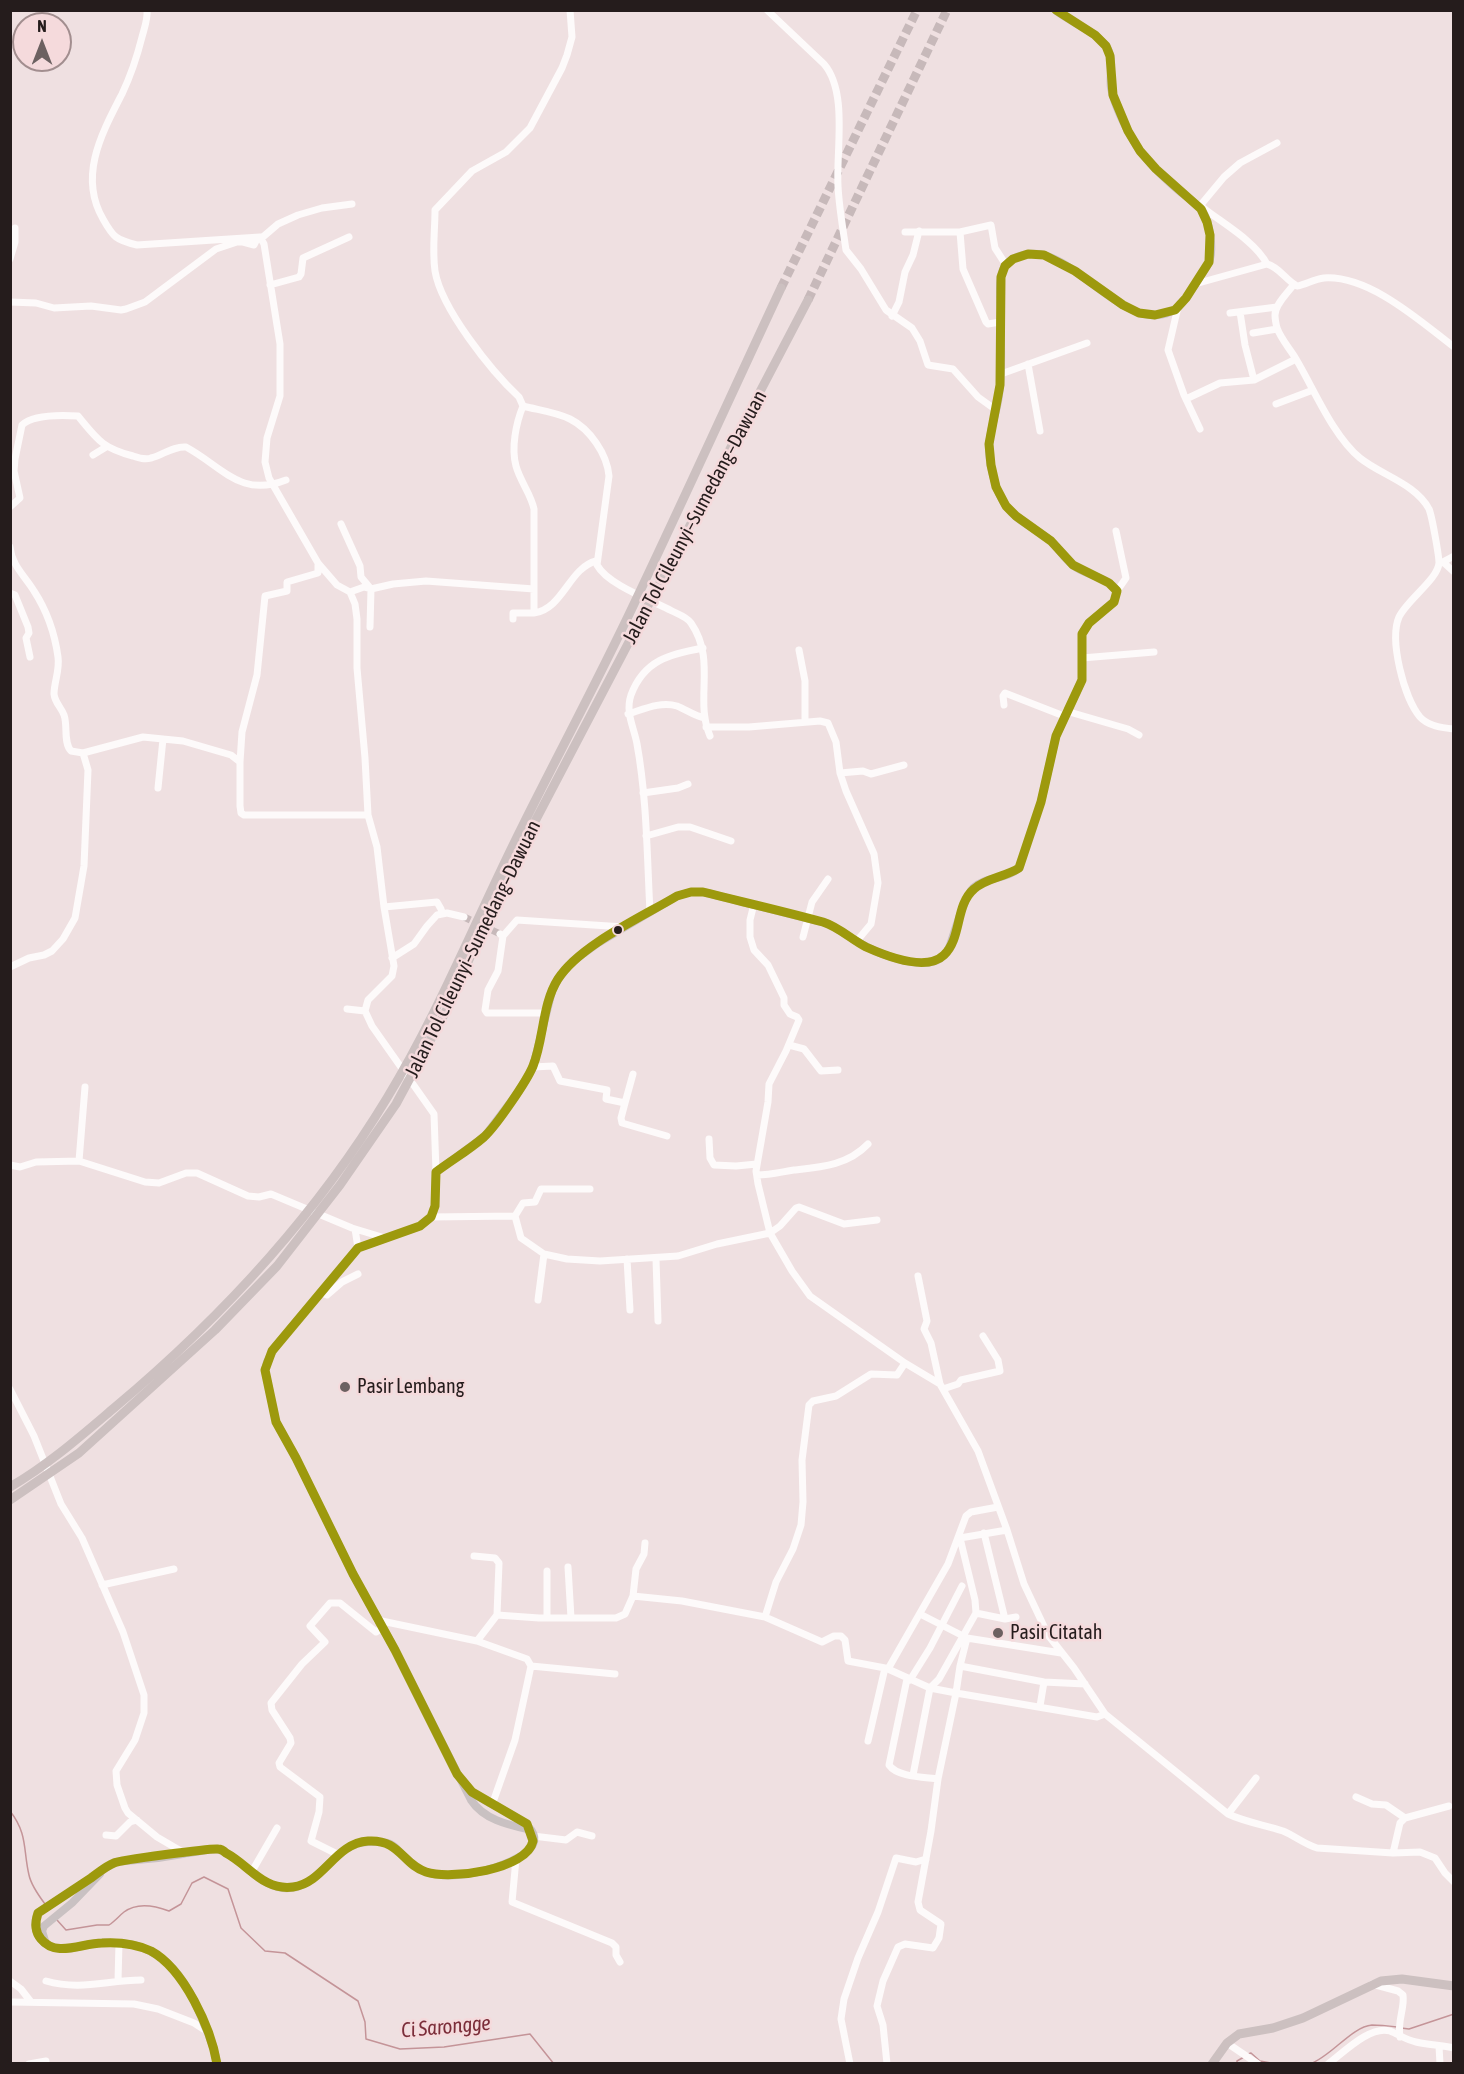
<!DOCTYPE html>
<html>
<head>
<meta charset="utf-8">
<style>
	body { margin:0 }
	#map { position:relative; width:1464px; height:2074px; overflow:hidden; background:#efe0e1; font-family:"Asap Condensed",sans-serif }
	canvas { display:block }
	.frame { position:absolute; inset:0; border:12px solid #251c1c; pointer-events:none }
	.north { position:absolute; left:12px; top:12px; width:60px; height:60px; box-sizing:border-box; background:#f5dadc; border:2px solid #a28e8f; border-radius:50%; rotate:0deg; font-size:16px; font-weight:700; line-height:24px; text-align:center; color:#251c1c }
	.north::after { content:''; display:block; margin:auto; width:21px; height:27px; background:#6c6161; clip-path:polygon(50% 0,100% 100%,50% 72%,0 100%) }
</style>
</head>
<body>
<div id="map">
<canvas width="1464" height="2074"></canvas>
<div class="frame"></div>
<div class="north">N</div>
</div>
<script>
const g = document.querySelector('canvas').getContext('2d');
g.lineJoin = 'round';
function stroke(path, color, width, dash) {
  g.strokeStyle = color;
  g.lineWidth = width;
  g.lineCap = dash ? 'butt' : 'round';
  g.setLineDash(dash || []);
  g.stroke(path);
}
function label(font, color, halo, rows, align = 'center') {
  g.font = font + ' "Asap Condensed",sans-serif';
  g.lineWidth = 5;
  g.setLineDash([]);
  g.textBaseline = 'middle';
  g.strokeStyle = halo;
  g.fillStyle = color;
  for (const [text, x, y, turn = 0] of rows) {
    g.save();
    g.translate(x, y);
    g.rotate((+turn || 0) * Math.PI / 180);
    g.textAlign = isNaN(turn) ? turn : align;
    if (halo) g.strokeText(text, 0, 0);
    g.fillText(text, 0, 0);
    g.restore();
  }
}
const stream = new Path2D(`
	M10 1811C28 1834 23 1850 29 1875 31 1885 39 1896 45 1904
	M57 1920 66 1930 97 1925H109C115 1921 119 1916 124 1912 137 1902 156 1906 169 1911L181 1904 192 1883 204 1877 228 1889 241 1928 265 1951 285 1953 358 2001 365 2022 366 2039 400 2049 444 2047 530 2034 554 2064
	M1401 2028 1409 2029 1454 2014
	M1248 2054 1251 2053 1260 2061 1276 2064
	M1237 2064V2061L1244 2057
	M1310 2064C1332 2056 1351 2027 1372 2025 1380 2025 1389 2026 1397 2027`);
const minorTunnel = new Path2D(`
	M464 917 500 934`);
const highwayTunnel = new Path2D(`
	M781 288 917 10
	M808 300 947 10`);
const minor = new Path2D(`
	M147 10C148 19 144 29 142 37 137 57 131 75 122 94 102 133 78 176 103 219 113 237 116 240 137 245L260 237 264 244 280 344V396L267 438 265 462 269 478 318 563 337 585 350 592 355 604 357 619V668L365 758 368 815 377 847 384 907 394 966 392 976 368 1000 365 1011 372 1026 434 1114 436 1172
	M570 10 572 37 567 55 562 68 530 128 506 152 472 171 435 210C435 231 432 250 435 271 441 308 491 371 519 397L523 406C538 410 556 412 570 419 590 429 607 454 609 476L597 565C608 585 651 600 672 611 678 614 687 617 691 623 717 661 694 699 710 736
	M767 10 824 64C848 92 836 150 838 186 839 207 843 229 846 250L861 269 886 310 912 328 920 341 928 365 953 369 978 397 996 410
	M1199 207 1224 177 1240 163 1277 143
	M1202 207C1222 223 1255 241 1267 264
	M905 232H960L963 269 986 322 988 324 1000 322
	M960 232 991 225 995 248 1006 265
	M10 259 15 242V228
	M1195 284 1267 264C1279 267 1286 280 1297 286 1307 284 1314 279 1324 278 1369 275 1420 321 1454 347
	M1294 284C1288 293 1275 304 1275 315 1275 318 1276 324 1277 328 1281 339 1290 349 1296 359 1314 389 1333 436 1360 458 1381 475 1416 484 1429 509 1432 516 1439 556 1439 563 1438 579 1407 600 1399 617 1389 640 1404 698 1420 717 1428 726 1442 728 1454 729
	M270 285 299 277 301 274 303 258 349 237
	M10 302 36 303 54 308 91 306 121 310 126 309 145 302 216 249 237 242H243L254 245 257 239 264 236 278 224 298 215 322 208 352 204
	M1178 307 1168 350 1184 395 1200 429
	M1240 312 1245 345 1254 380
	M1230 313 1277 307
	M892 316 899 302 905 272 913 255 919 231
	M1253 333 1277 329
	M1028 364 1040 431
	M1001 374 1087 343
	M1186 399 1220 383 1254 380 1296 359
	M1276 404 1313 390
	M523 406C516 423 511 448 516 466 520 481 531 494 534 509V613C563 609 569 568 596 561
	M93 455 106 447
	M10 507 20 498 14 471 15 459 22 425C34 414 62 415 78 416 97 439 102 448 133 456 139 458 145 460 151 458 163 455 173 446 186 447 223 467 240 498 286 480
	M341 524 360 566 361 577 371 589 370 627
	M1116 531 1126 578 1117 591
	M10 547C12 566 25 576 34 591 47 611 55 635 58 657 60 670 54 682 54 694 55 703 61 707 64 715 68 726 63 742 71 751L83 753
	M1443 562 1454 572
	M1439 564 1454 556
	M350 592 364 587 371 589 393 584 426 581 534 589
	M10 593 15 595 28 627 29 633 26 638 30 657
	M513 619V613H534
	M799 650 805 681V722
	M1082 658 1154 652
	M1004 705 1003 696 1005 693 1064 716
	M1066 711 1128 729 1139 735
	M628 714C644 709 661 701 677 706 687 710 694 716 705 718
	M706 727H749L820 721 828 723 836 742 840 773 846 791 874 854 878 883 871 924 856 942
	M240 762 242 732 257 675 265 596 287 591V582L318 573V565
	M840 773 863 771 871 774 904 765
	M158 788 163 739
	M643 793 678 788 688 784
	M646 836 678 827H690L731 841
	M754 904 750 920V937L754 950 768 965 784 998V1005L790 1014 797 1017 799 1020 786 1051 769 1084 768 1102 756 1171 758 1184 770 1233 792 1271 810 1296 905 1363 940 1384 978 1451 1007 1530 1024 1584 1048 1635 1074 1668 1105 1714 1228 1814C1245 1822 1265 1825 1283 1831 1295 1836 1304 1844 1317 1848L1393 1853 1420 1852 1435 1858 1445 1873 1454 1882
	M384 907 437 902 441 909 442 913
	M650 912C647 857 647 799 637 744 634 727 625 713 631 695 644 660 670 654 703 648
	M500 934 503 936 517 920 624 927
	M503 936 498 971 488 990 485 1010 487 1013H545
	M803 937 812 902 828 879
	M392 958 414 944 427 926 437 915 447 913 464 917
	M10 967 29 958 44 955 52 951 63 939 75 918 84 866 88 770 83 753 143 737 183 741 231 755 240 762V806L241 813 244 815H368
	M347 1009 365 1011
	M789 1045 804 1049 821 1071 838 1070
	M533 1067 553 1066 560 1081 607 1090 606 1099 625 1103 621 1118 622 1123 667 1136
	M625 1103 633 1074
	M709 1139 710 1158 714 1165 736 1166 757 1164
	M79 1161 85 1087
	M10 1165 20 1167 36 1162 79 1161 145 1182 159 1183 186 1173H197L248 1196 259 1197 271 1194 352 1228 385 1238
	M757 1175C770 1175 781 1172 794 1170 822 1167 848 1165 868 1144
	M515 1216 523 1203 535 1202 541 1189H590
	M431 1217 515 1216 521 1238 544 1254 567 1259 600 1261 678 1256 717 1244 770 1233 780 1226 796 1208 799 1207 844 1224 877 1220
	M355 1229 358 1248
	M627 1259 630 1310
	M656 1259 658 1321
	M918 1276 927 1321 924 1329 931 1343 940 1384
	M321 1293 327 1295 342 1282 358 1274
	M538 1300 544 1254
	M10 1389 34 1436 61 1504 82 1538 123 1632 144 1695V1713L135 1740 116 1771 117 1785 125 1808 128 1813 157 1837 186 1854
	M943 1389 958 1384 961 1380 1000 1371 998 1360 983 1336
	M1007 1530 960 1538 975 1600 976 1613 1005 1619 1016 1617
	M984 1533 1005 1619
	M474 1556 495 1558 499 1563 497 1615
	M568 1567 571 1618
	M102 1585 174 1569
	M633 1596 636 1569 644 1554 645 1543
	M920 1614 967 1638 1061 1653
	M547 1617V1571
	M765 1617 776 1582 793 1549 801 1525 803 1502 802 1460 809 1405 813 1401 836 1396 871 1374 897 1375 905 1363
	M377 1620 477 1641 497 1615 539 1618H616L625 1614 633 1596 682 1601 765 1617 822 1642 834 1636H841L845 1640 848 1661 885 1668
	M477 1641 527 1659 531 1666 515 1740 492 1805
	M531 1666 615 1674
	M960 1666 967 1638
	M888 1669 930 1688 939 1679 976 1613
	M907 1679 889 1765C897 1777 924 1777 938 1779L956 1693 930 1688 913 1775
	M910 1680 930 1648 962 1586
	M1085 1684 1044 1682 960 1666 956 1693 1097 1717 1105 1714
	M1040 1706 1044 1682
	M868 1741 885 1668 888 1669 948 1564 966 1516 971 1512 998 1507
	M1356 1797 1372 1804 1386 1805 1405 1818
	M1228 1814 1256 1778
	M106 1835 116 1836 130 1822 137 1820
	M533 1836 566 1840 577 1832 592 1836
	M1393 1853 1400 1823 1405 1818 1449 1806
	M337 1854 311 1841 319 1812 320 1797 280 1767 279 1763 291 1743 290 1738 272 1710 271 1703 302 1664 325 1642 310 1626 330 1603H340L376 1632 382 1628
	M516 1859 512 1902 612 1943 616 1947V1955L620 1962
	M251 1873 277 1828
	M10 1981 21 1989 31 2002
	M46 1981C81 1991 107 1980 141 1980
	M118 1981 119 1943
	M1372 1984 1398 1991 1403 1995C1405 2008 1397 2021 1400 2037
	M10 2002 134 2004 158 2009 194 2023 208 2032
	M1227 2043 1258 2064
	M1439 2046 1440 2064
	M29 2064 46 2061
	M850 2064 841 2019 844 1999 858 1958 878 1912 896 1858 916 1862 926 1859
	M887 2064 883 2025 877 2006 883 1981 898 1947 905 1944 933 1948 939 1938 941 1924 920 1910 918 1902 931 1831 938 1779
	M1328 2064C1343 2053 1370 2025 1390 2031 1398 2034 1406 2040 1416 2042 1428 2045 1441 2045 1454 2048`);
const major = new Path2D(`
	M531 1830C509 1825 484 1820 471 1800L395 1650 353 1574 296 1458 276 1422 265 1370 267 1362 275 1347 358 1248 420 1226 431 1217 435 1206 436 1172 485 1136 519 1091 533 1067 552 991 558 979 572 962 598 943 677 896 691 892H703L826 923C838 928 847 936 858 942 876 953 922 972 941 958 947 954 950 946 952 939 956 927 965 896 973 888 986 876 1006 880 1019 868L1041 802 1056 736 1082 680V634L1089 623 1114 602 1117 591C1110 578 1089 576 1077 568 1065 561 1060 550 1051 541 1036 528 1017 522 1006 506 996 492 990 468 989 451 988 433 997 413 999 395 1003 368 1000 341 1001 314 1001 300 997 278 1005 266 1014 254 1031 252 1044 255 1083 265 1130 331 1170 312 1183 307 1190 291 1198 280 1202 273 1208 267 1210 259 1213 247 1210 223 1203 212 1198 203 1186 197 1178 190 1163 177 1147 162 1136 145 1125 127 1115 108 1111 88 1109 74 1115 58 1106 46 1093 29 1071 23 1055 10
	M45 1941 42 1931 44 1926 72 1903 100 1874
	M217 2064C215 2049 210 2037 204 2024 189 1984 167 1946 120 1943 112 1943 104 1942 97 1943 82 1945 70 1951 55 1948 39 1944 31 1928 38 1913L115 1862 158 1858 213 1849C235 1849 255 1885 283 1888 321 1891 332 1843 368 1842 399 1840 393 1849 413 1865 439 1886 496 1871 521 1856 557 1834 511 1814 493 1805 484 1800 475 1795 467 1788`);
const highway = new Path2D(`
	M10 1487C48 1465 81 1436 114 1408 220 1319 315 1217 387 1098 440 1011 477 916 523 825 560 751 599 678 634 604 684 499 732 393 781 288
	M10 1500 79 1453 215 1330 277 1266 340 1185 396 1104 446 1011 508 873 808 300
	M1212 2064 1227 2043 1239 2034 1273 2028 1303 2018 1381 1981 1402 1979 1454 1986`);
const bus1 = new Path2D(`
	M217 2064C211 2028 184 1969 151 1951 136 1944 118 1942 102 1943 82 1943 56 1958 41 1939 34 1931 35 1922 38 1913 56 1901 73 1890 91 1878 98 1873 106 1866 114 1863 120 1860 211 1848 218 1849 221 1849 224 1851 226 1853 249 1865 263 1891 293 1887 324 1883 335 1843 368 1841 400 1839 402 1864 426 1872 450 1880 527 1870 533 1841L527 1824 472 1792 457 1774 395 1650 353 1574 296 1458 276 1422 265 1370 272 1351 358 1248 420 1226 431 1217 435 1206 436 1172C452 1160 469 1150 484 1137 496 1126 527 1081 533 1066 544 1039 542 1004 558 979 580 945 642 917 677 896L691 892H703C743 902 783 911 823 922 839 927 852 940 866 947 886 956 926 972 944 955 962 938 955 905 974 889 986 878 1005 877 1019 868L1041 802 1056 736 1082 680V634L1089 623 1114 602 1117 591 1109 583 1073 565 1051 541 1016 516 1006 506 996 487 991 465 989 444 1000 385 1001 277 1005 266 1013 259 1028 254 1044 255 1075 271 1123 305 1139 313 1155 315 1175 310 1186 298 1209 262 1210 235 1207 222 1201 209 1156 169 1140 151 1128 131 1113 95 1110 56 1106 46 1095 35 1056 10`);
const markers = [
	[618,930,5,"#251c1c"],
	[345,1387,6,"#6c6161"],
	[998,1633,6,"#6c6161"]
];
const streetNames = [
	["Jalan Tol Cileunyi–Sumedang–Dawuan",695,517,-62],
	["Jalan Tol Cileunyi–Sumedang–Dawuan",473,949,-64]
];
const poiNames = [
	["Pasir Lembang",357,1387],
	["Pasir Citatah",1010,1633]
];
const waterNames = [
	["Ci Sarongge",446,2027,-5]
];
stroke(stream, '#c49498', 1.5);
stroke(minorTunnel, '#c7b9ba', 7, [7, 3.5]);
stroke(highwayTunnel, '#c7b9ba', 9, [9, 4.5]);
stroke(minor, '#fdfafa', 7);
stroke(major, '#c9c1c2', 8);
stroke(highway, '#ccc0c0', 9);
stroke(bus1, '#9d990d', 9);
for (const [x, y, r, color] of markers) {
  const dot = new Path2D();
  dot.arc(x, y, r, 0, 2 * Math.PI);
  g.fillStyle = color;
  g.fill(dot);
  stroke(dot, '#f5dadc', 2);
}
label('20px', '#251c1c', '#f5dadc', streetNames);
label('20px', '#251c1c', '#f5dadc', poiNames, 'left');
label('italic 21px', '#7b2d39', '#f5dadc', waterNames);
</script>
</body>
</html>
